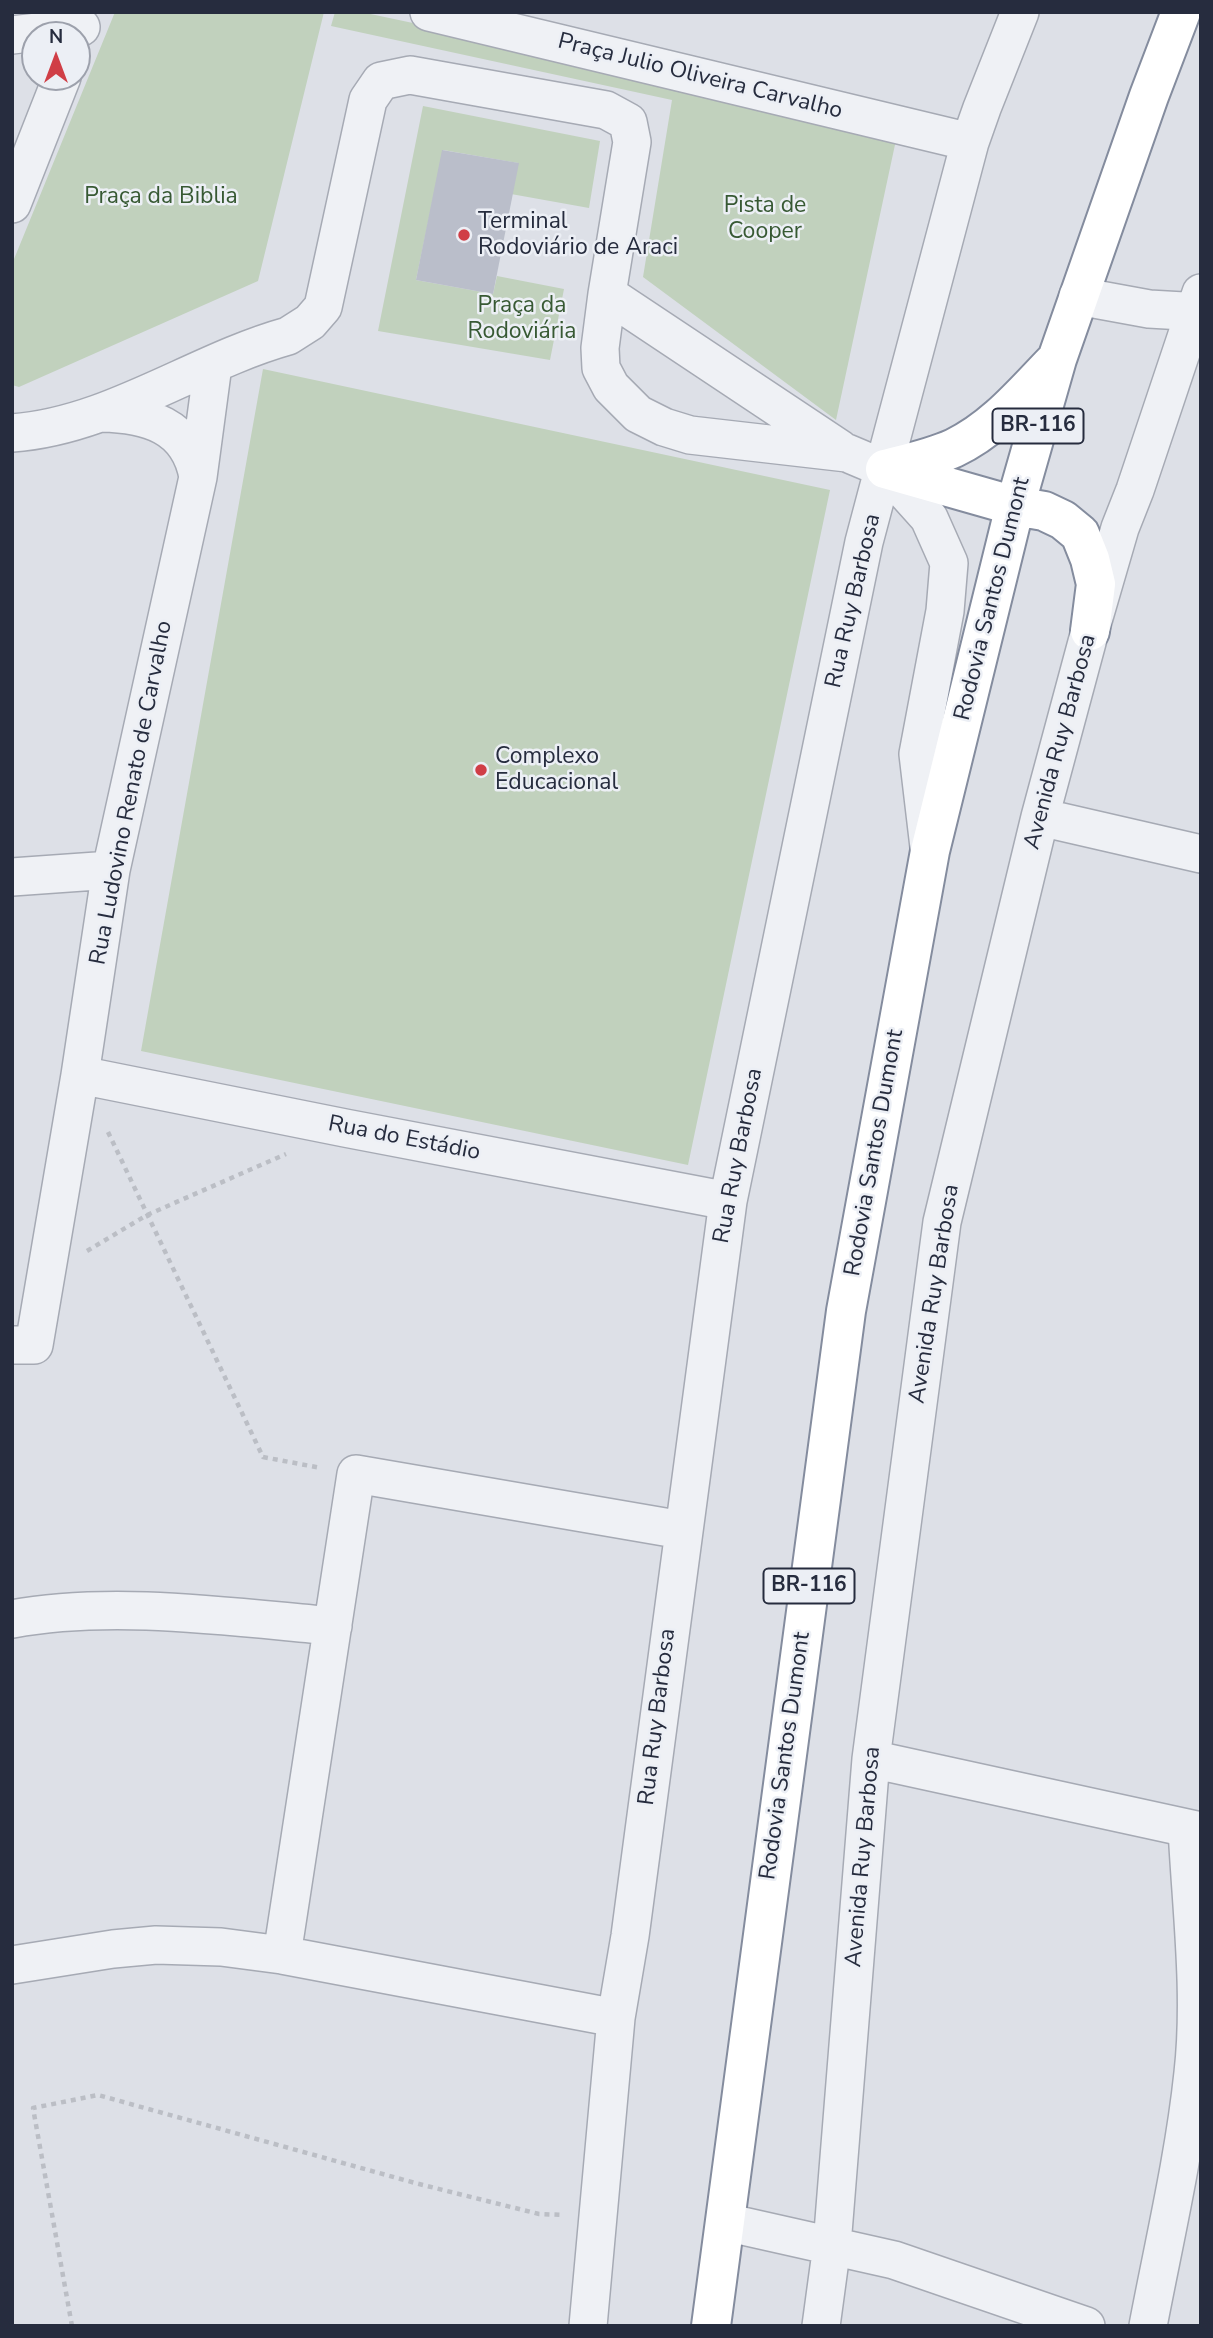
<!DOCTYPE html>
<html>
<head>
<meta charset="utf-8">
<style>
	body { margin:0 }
	#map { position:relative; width:1213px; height:2338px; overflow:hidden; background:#dde0e7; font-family:"Nunito Sans",sans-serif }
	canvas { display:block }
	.frame { position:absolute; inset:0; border:14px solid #262c3e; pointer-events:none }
	.north { position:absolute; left:21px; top:21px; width:70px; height:70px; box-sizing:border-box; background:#eceff5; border:2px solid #9da1ac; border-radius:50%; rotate:0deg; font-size:19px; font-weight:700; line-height:28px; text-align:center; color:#262c3e }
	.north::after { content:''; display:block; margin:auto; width:24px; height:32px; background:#d03e46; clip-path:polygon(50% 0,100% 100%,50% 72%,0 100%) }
</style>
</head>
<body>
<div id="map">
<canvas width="1213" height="2338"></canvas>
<div class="frame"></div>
<div class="north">N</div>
</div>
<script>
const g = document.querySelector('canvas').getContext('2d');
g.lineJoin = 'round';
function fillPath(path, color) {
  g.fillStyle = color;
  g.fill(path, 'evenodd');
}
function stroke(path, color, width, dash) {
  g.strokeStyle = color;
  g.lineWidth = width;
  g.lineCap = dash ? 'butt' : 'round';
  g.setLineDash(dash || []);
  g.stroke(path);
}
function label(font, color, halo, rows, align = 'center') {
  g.font = font + ' "Nunito Sans",sans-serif';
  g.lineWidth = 5;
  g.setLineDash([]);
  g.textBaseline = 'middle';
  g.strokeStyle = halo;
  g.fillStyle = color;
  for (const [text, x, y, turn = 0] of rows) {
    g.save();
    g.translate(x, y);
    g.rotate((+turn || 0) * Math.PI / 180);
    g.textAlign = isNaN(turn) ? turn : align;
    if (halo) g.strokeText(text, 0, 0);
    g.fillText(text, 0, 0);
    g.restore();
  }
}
const green = new Path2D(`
	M115 12H324L258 281 19 387 12 385V264Z
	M335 12H361L899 126 836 420 643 277 672 100 331 26Z
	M423 106 600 141 589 208 511 194 518 163 443 150 416 280 493 294 497 276 564 289 550 360 378 331Z
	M263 369 830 490 688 1165 141 1051Z`);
const building = new Path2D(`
	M442 150 519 163 493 294 416 280Z`);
const path = new Path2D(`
	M108 1132 263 1457 321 1468
	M87 1251 147 1215 286 1154
	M72 2326 33 2108 98 2095 415 2183 539 2214 564 2215`);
const minor = new Path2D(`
	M429 12 970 142
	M12 35 81 27
	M12 204 62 77
	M607 294 840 449
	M1078 296 1149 309 1201 312
	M101 413C147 414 189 425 198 477
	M12 433C110 426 195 362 288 336L310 322 323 307 368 100 381 81 410 75 606 110 628 122 632 142 607 294 600 348 601 368 611 387 638 414 664 427 690 435 847 453 885 469 929 518 949 563 945 611 918 754 929 847
	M1040 817 1201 854
	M12 877 111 870
	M80 1075 345 1128 728 1201
	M12 1345H34L80 1075 111 870 198 477 213 365
	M12 1619C112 1600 232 1617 333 1626
	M871 1759 1201 1831
	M282 1955 356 1474 682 1530
	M12 1965 113 1949 156 1945 221 1947 282 1955 616 2018
	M725 2222 894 2260 1086 2326
	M588 2326 616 2018 630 1936 728 1201 864 542 970 142 982 108 1020 12
	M821 2326 832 2245 871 1759 942 1222 1040 817 1090 631 1120 528 1135 490 1201 293
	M1148 2326C1164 2242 1184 2158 1193 2073 1202 1994 1191 1908 1187 1828`);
const highway = new Path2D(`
	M885 469 1015 506 1044 511 1063 520 1080 534 1090 559 1096 584 1090 631
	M885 469C908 463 932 458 954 448 994 429 1023 394 1053 363
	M711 2326 846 1311 930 851 1015 506 1057 359 1149 96 1181 12`);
const markers = [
	[464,235,7,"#d03e46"],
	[481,770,7,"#d03e46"]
];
const shields = [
	[1038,426,91],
	[809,1586,91]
];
const shieldNames = [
	["BR-116",1038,426],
	["BR-116",809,1586]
];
const streetNames = [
	["Praça Julio Oliveira Carvalho",700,77,14],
	["Rodovia Santos Dumont",993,599,-76],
	["Rua Ruy Barbosa",854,601,-77],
	["Avenida Ruy Barbosa",1061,742,-75],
	["Rua Ludovino Renato de Carvalho",132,793,-79],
	["Rua do Estádio",404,1139,11],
	["Rodovia Santos Dumont",875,1153,-80],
	["Rua Ruy Barbosa",739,1156,-79],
	["Avenida Ruy Barbosa",935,1294,-81],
	["Rua Ruy Barbosa",658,1717,-83],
	["Rodovia Santos Dumont",786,1756,-82],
	["Avenida Ruy Barbosa",864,1857,-85]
];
const parkNames = [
	["Praça da Biblia",161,197],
	["Pista de",765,206],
	["Cooper",765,232],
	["Praça da",522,306],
	["Rodoviária",522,332]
];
const poiNames = [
	["Terminal",478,222],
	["Rodoviário de Araci",478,248],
	["Complexo",495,757],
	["Educacional",495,783]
];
fillPath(green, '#c1d1bd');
fillPath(building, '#babeca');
stroke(minor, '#a6aab4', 40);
stroke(highway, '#848c9e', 42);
stroke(path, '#bbbec5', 4.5, [5, 5]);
stroke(minor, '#eff1f5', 37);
stroke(highway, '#fff', 38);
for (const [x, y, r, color] of markers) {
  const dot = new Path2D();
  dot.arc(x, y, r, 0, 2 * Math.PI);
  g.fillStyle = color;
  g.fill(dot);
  stroke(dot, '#eceff5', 2.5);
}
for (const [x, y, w] of shields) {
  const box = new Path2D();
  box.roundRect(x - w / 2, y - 17.5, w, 35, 5);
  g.fillStyle = '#eceff5';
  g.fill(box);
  stroke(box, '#262c3e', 2);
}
label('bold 21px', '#262c3e', null, shieldNames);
label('23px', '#262c3e', '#eceff5', streetNames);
label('23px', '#375933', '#eceff5', parkNames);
label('23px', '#262c3e', '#eceff5', poiNames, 'left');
</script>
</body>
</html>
